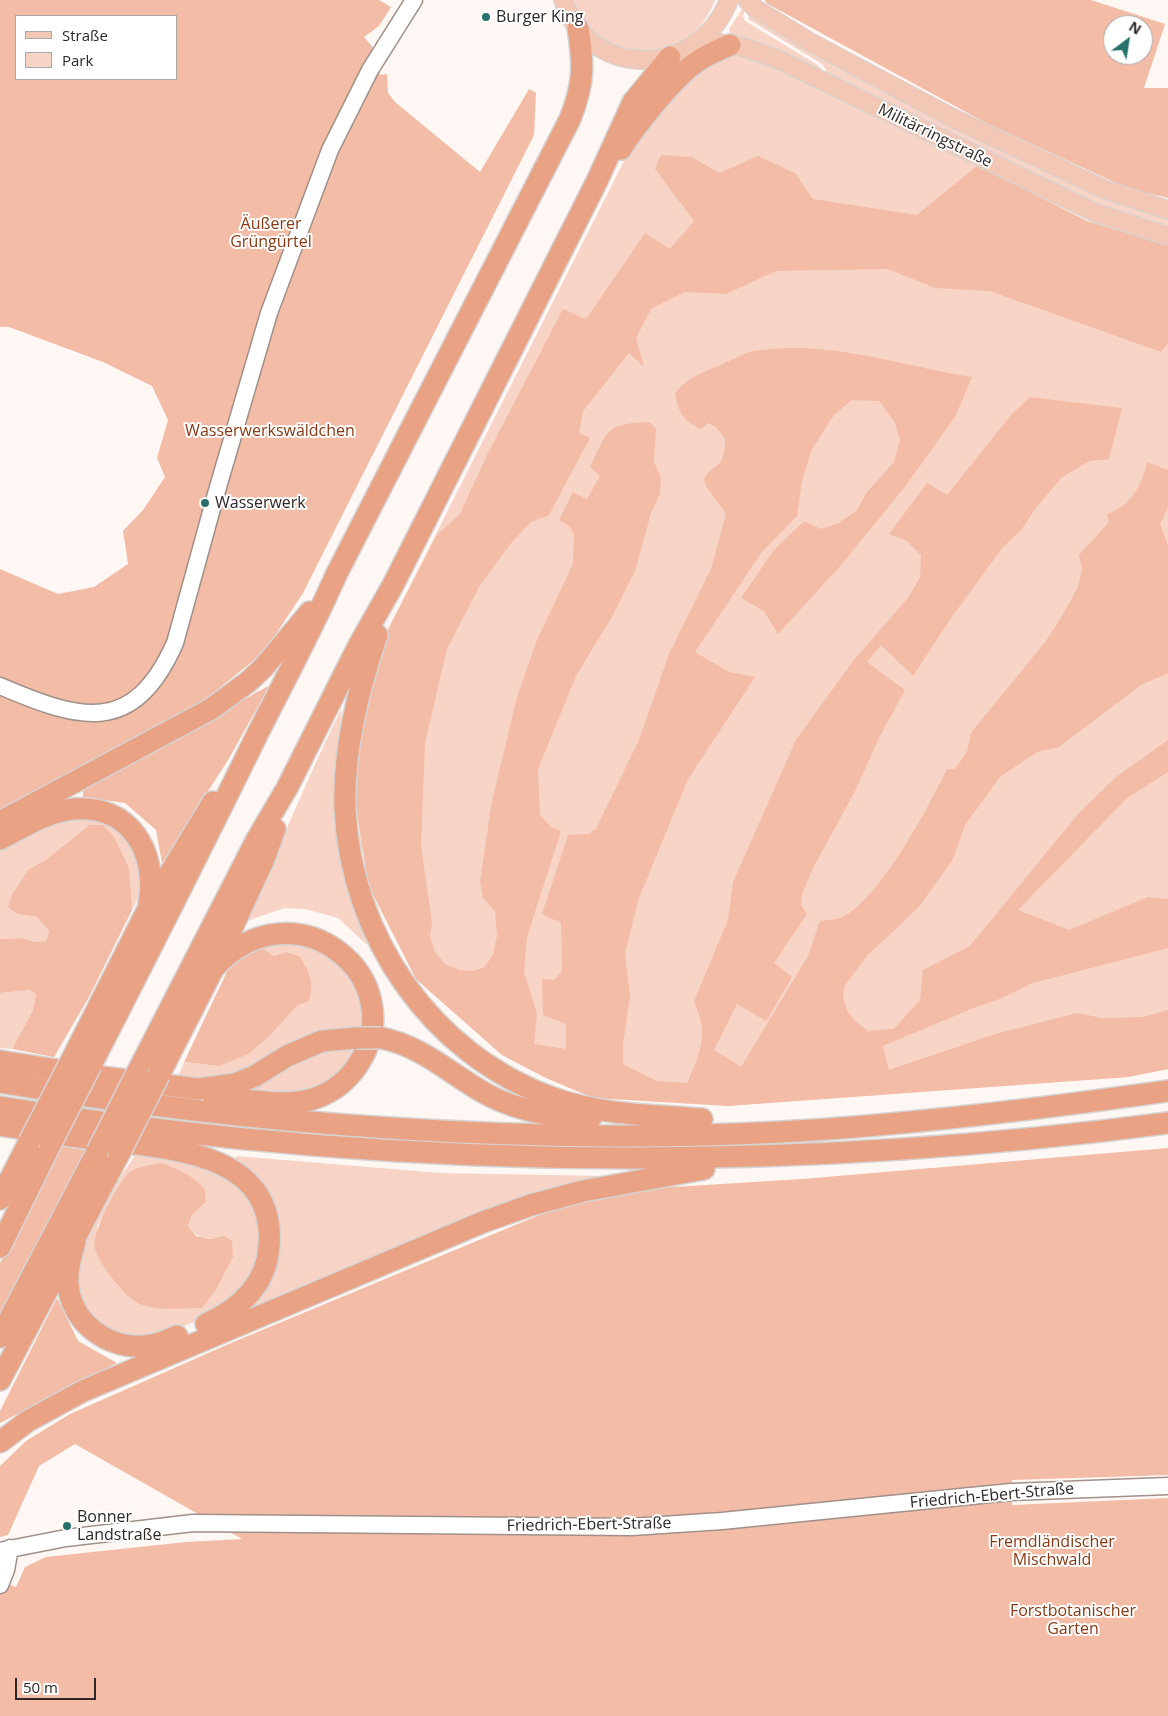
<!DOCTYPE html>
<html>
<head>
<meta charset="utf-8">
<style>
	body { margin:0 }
	#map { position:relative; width:1168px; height:1716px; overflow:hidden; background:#fff7f4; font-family:"Open Sans",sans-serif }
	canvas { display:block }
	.legend { position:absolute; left:15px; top:15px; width:162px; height:65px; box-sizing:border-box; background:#fff; border:1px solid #aba9a8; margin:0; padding:6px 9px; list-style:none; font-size:15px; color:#2e2725 }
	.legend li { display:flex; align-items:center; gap:10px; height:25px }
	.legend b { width:25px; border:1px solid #aba9a8 }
	.north { position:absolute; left:1103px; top:15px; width:50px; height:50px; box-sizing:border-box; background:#fff; border:1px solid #aba9a8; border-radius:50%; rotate:31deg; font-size:14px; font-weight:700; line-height:20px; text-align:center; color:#2e2725 }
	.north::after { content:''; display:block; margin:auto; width:18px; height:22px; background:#28716a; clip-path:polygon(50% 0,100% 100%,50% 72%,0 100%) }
	.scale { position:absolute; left:15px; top:1678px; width:81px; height:22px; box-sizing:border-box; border:2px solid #2e2725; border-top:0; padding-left:6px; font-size:15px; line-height:18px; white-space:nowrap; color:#2e2725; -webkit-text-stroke:4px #fff; paint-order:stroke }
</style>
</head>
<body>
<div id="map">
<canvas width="1168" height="1716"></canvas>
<ul class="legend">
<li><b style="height:6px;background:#f2c7b6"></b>Straße</li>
<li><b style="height:14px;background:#f7d4c6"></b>Park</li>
</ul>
<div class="north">N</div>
<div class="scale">50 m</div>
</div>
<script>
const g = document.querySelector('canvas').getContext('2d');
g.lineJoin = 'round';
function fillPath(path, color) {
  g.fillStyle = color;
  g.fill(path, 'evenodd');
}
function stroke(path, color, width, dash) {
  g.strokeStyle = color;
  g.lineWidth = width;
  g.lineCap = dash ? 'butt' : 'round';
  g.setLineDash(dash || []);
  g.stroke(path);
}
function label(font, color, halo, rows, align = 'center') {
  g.font = font + ' "Open Sans",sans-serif';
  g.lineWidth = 4;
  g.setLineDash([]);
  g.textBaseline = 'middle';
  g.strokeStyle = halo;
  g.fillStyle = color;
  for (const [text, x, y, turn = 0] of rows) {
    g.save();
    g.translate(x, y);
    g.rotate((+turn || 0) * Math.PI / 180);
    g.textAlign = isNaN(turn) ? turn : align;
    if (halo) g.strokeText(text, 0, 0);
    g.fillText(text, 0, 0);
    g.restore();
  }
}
const green = new Path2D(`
	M572 0H715C709 17 693 39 676 46 645 58 606 52 585 24 579 17 576 8 572 0Z
	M743 8 745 10 743 16 745 21 816 64 821 68 820 73 730 36 729 29Z
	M750 13 755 18 813 53 1168 217V230L1126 217 825 76 826 70 822 64 748 19Z
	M723 53 741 54 802 80 1087 221 1168 245V1069L1128 1077 727 1106 546 1078 502 1055 416 979 361 847 356 804 380 645 629 151 692 69Z
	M342 708 334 793 352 895 375 947 366 944 338 918 305 909 285 908 246 921C279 850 307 777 342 708Z
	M68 816 99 817 117 828 139 854 142 890 132 910 130 893 89 825 47 859 29 869 17 914 37 917 49 931 46 941 35 942 23 938 0 939V847Z
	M286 939 334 956 361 995 364 1032 229 1078 176 1081 184 1062 219 1066 287 1016 297 1006 309 1001 286 952 274 956 260 947Z
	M29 990 36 994 33 1010 12 1049 0 1048V993Z
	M355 1043 343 1074 297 1096 238 1090 300 1056Z
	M136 1154 212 1166 255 1204 260 1227 259 1265 228 1306 156 1339 117 1337 82 1307 75 1277 78 1251 103 1203ZM129 1173 205 1203 192 1215 188 1226C200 1241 206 1240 224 1236L202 1308 147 1306 134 1301 118 1286 103 1263 97 1226Z
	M236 1156 440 1173 605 1176 604 1179 237 1317 276 1257 235 1164Z`);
const forest = new Path2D(`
	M0 0H379L391 7 379 26 364 37 375 50 380 75 387 74 388 93 395 102 480 172 529 89 536 93 534 135 303 593 264 652 201 703 0 809V569L58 594 94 587 128 564 123 531 143 510 165 477 157 458 168 420 152 386 103 362 9 327H0ZM16 16H176V79H16Z
	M765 0H1091L1165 24 1144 88H1168V198L1129 189 986 123 766 3ZM1113 25H1143V55H1113Z
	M661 155 692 157 719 173 758 156 795 173 813 199 917 215 978 165 1087 221 1168 245V343L1161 352 990 291 935 288 888 269 776 271 726 294 685 292 651 309 636 338 644 367 629 353 583 411 579 433 590 438 549 515 531 522 512 542 480 585 447 649 425 743 421 846 432 923 430 936 435 952 445 964 460 970 473 971 485 967 493 954 497 936 495 911 483 898 480 881 492 801 517 697 537 640 573 564 574 534 569 526 559 520 573 492 587 499 600 476 590 467C609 429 605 424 650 422L656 429 654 462 661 478 660 494 651 513 635 571 613 615 576 676 538 769 540 815 551 827 561 831 527 937 524 972 537 1014 534 1044 566 1049V1024L543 1015 542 979 554 980 562 971 561 923 542 914 568 835 588 834 596 829 639 740 669 654 711 569 726 514C720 504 711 495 706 485 699 474 716 469 721 461 725 454 725 446 725 438L716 427 708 423 701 429C683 421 678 411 675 393 687 378 701 373 719 366 730 361 743 353 754 351 828 339 901 366 972 377L955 417 907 484 842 564 778 634 764 611 741 598 774 550 804 521 821 529 839 523 857 510 867 492 894 462 900 440 895 423 879 401 852 400 834 415 812 449 802 481 797 516 761 553 695 652 729 672 755 677 688 779 639 898 625 953 630 996 623 1044V1064L657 1081 687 1083C701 1051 709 1035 694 1001L728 920 733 882 796 740 853 661 907 599 920 578 921 555 907 541 889 534 927 483 947 495 1011 415 1030 397 1122 408 1109 459 1090 461 1062 477 1035 509 1022 529 1003 547 951 618 913 676 881 645 867 662 905 690 879 738 855 791 813 868 802 894 801 905 807 914 774 963 792 977 766 1021 737 1004 714 1050 741 1067 808 956 820 921C828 920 839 920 846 915 883 893 928 808 947 769H955L967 752 971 733 1046 641 1062 616 1078 587 1082 569 1079 555 1109 522 1107 514C1129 507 1143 485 1147 462L1168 470V507L1160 524 1168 546V673L1141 685 1059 747 1037 752 1000 777 965 825 953 859 918 908 868 955 845 985 843 997 847 1010 853 1019 868 1031 894 1029 920 1000 923 970 970 946 1078 814 1116 777 1168 740V772L1127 798 1018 910 1069 930 1148 897 1168 899V948L1033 983 997 1000 976 1007 883 1046 889 1070 995 1034 1077 1013 1102 1018 1143 1017 1168 1010V1069L1128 1077 727 1106 593 1098 546 1078 502 1055 416 979 368 885 356 804 355 762 360 725 380 645 437 535 460 514 487 455 563 309 586 319 645 233 670 249 694 221 655 169Z
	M270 685 228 760 162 863 156 830 125 803 83 797V789Z
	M89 825H103L114 837 129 868 132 910 89 997 54 1057 12 1049 33 1010 36 994 29 990 0 993V939L23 938 35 942 46 941 49 931 37 917 17 914 8 907 12 895 29 869 47 859Z
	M260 947 274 956 286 952 299 956C309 970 315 984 309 1001L297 1006 267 1038 248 1054 219 1066 184 1062 232 961Z
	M59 1146 90 1151 0 1321V1263Z
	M1168 1148V1475L1012 1480V1505L1168 1498V1716H0V1581L16 1587 25 1567 46 1557 186 1542 242 1539 75 1444 39 1466 8 1535 0 1537V1466L26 1441 70 1414 231 1343 561 1206 657 1188 802 1179Z
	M161 1163C179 1169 192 1175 205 1189V1203L192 1215 188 1226 196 1236 209 1239 224 1236 232 1241 233 1257 215 1291 202 1308C182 1308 151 1312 134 1301 121 1292 100 1264 95 1249 91 1233 117 1184 129 1173 137 1166 151 1165 161 1163Z
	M57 1298 78 1341 117 1363 0 1423V1411Z`);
const secondary = new Path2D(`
	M0 686C80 720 133 737 175 643L216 494 269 313 330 150 370 70 414 0
	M0 1551 66 1538 193 1523 632 1527 722 1521 1011 1492 1168 1486
	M0 1585 6 1570 10 1548`);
const primary = new Path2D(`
	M563 0C590 81 698 79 729 0
	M747 0 756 9 810 42 953 118 1106 190 1168 210
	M701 40 743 47 775 58 1096 213 1168 236`);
const highway = new Path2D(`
	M621 149C636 125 673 79 695 63 706 55 718 50 730 45
	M377 635C358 690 343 749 345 809 351 937 431 1054 553 1098 600 1115 653 1115 702 1119
	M0 822 211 709 248 682 263 668 310 612
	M0 839C23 827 48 811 74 809 130 804 158 853 149 903
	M213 969C295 878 419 981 355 1069 343 1085 328 1095 309 1100 279 1107 244 1099 214 1097
	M381 1038C423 1046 451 1075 488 1095 521 1112 554 1117 591 1118
	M0 1061 102 1077 198 1089 235 1084 255 1076 287 1056 322 1041 356 1038
	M71 1061 147 911 213 802
	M91 1065C147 956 202 847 256 737 283 683 312 630 336 575L570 119C584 84 584 65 578 28
	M138 1071 257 839 287 788 359 645 393 585 597 181 633 102 670 57
	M159 1075 213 969 264 859 275 829
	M0 1082C252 1125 526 1145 781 1132 910 1125 1040 1109 1168 1091
	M0 1107C389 1170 777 1174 1168 1123
	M0 1125C31 1130 63 1135 94 1139 162 1148 277 1149 269 1247 266 1286 239 1309 206 1324
	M0 1199 29 1142
	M75 1242C71 1256 67 1270 68 1284 71 1322 107 1349 144 1346 156 1345 167 1341 177 1336
	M0 1247 50 1145
	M0 1337 97 1152
	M0 1380 119 1154
	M0 1442 28 1421 83 1391 483 1222 531 1205 583 1191 704 1169`);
const highwayBridge = new Path2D(`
	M356 1038H381
	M29 1142 71 1061
	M50 1145 91 1065
	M97 1152 138 1071
	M119 1154 159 1075`);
const markers = [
	[486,17,5,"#28716a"],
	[205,503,5,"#28716a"],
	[67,1526,5,"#28716a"]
];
const poiNames = [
	["Burger King",496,17],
	["Wasserwerk",215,503],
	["Bonner",77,1517],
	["Landstraße",77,1535]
];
const streetNames = [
	["Militärringstraße",935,136,26],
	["Friedrich-Ebert-Straße",992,1496,-5],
	["Friedrich-Ebert-Straße",589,1525,-1]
];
const parkNames = [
	["Äußerer",271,224],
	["Grüngürtel",271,242],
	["Wasserwerkswäldchen",270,431],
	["Fremdländischer",1052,1542],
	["Mischwald",1052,1560],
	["Forstbotanischer",1073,1611],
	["Garten",1073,1629]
];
fillPath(green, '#f7d4c6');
fillPath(forest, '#f3bca6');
stroke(secondary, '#a09089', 19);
stroke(primary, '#d5d4d3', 20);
stroke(highway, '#d5d4d3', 24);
stroke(secondary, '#fff', 16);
stroke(primary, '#f2c7b6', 18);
stroke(highway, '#eaa285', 21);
stroke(highwayBridge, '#d5d4d3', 24, []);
stroke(highwayBridge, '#eaa285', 21);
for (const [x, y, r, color] of markers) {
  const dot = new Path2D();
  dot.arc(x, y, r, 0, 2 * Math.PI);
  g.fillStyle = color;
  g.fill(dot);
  stroke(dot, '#fff', 2);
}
label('16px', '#2e2725', '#fff', poiNames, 'left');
label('16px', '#2e2725', '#fff', streetNames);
label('16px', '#883913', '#fff', parkNames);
</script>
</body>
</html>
